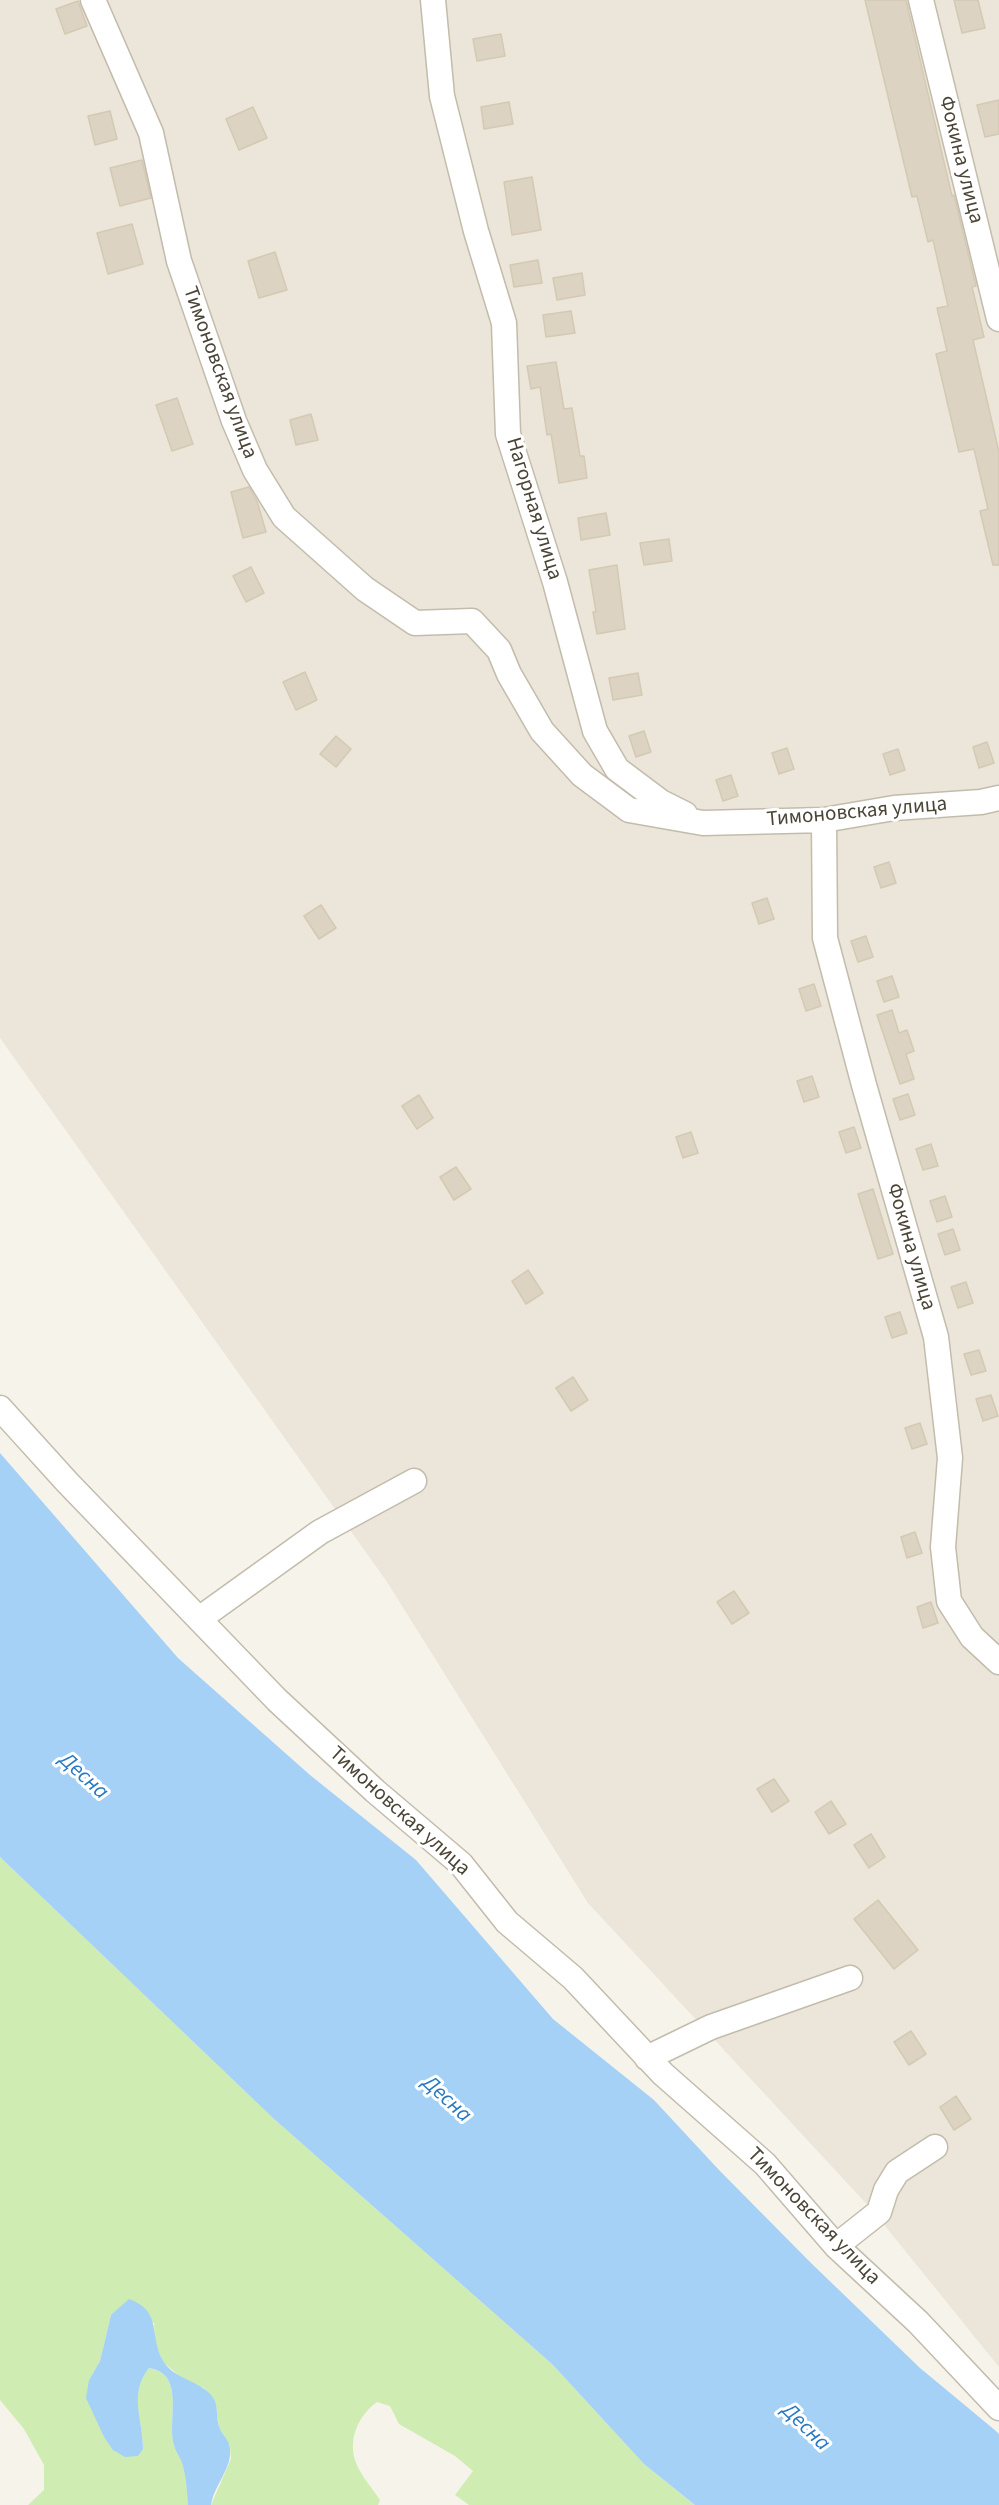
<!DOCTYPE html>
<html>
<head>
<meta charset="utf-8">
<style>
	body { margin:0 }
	canvas { display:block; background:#f6f3eb }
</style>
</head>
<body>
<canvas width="999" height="2505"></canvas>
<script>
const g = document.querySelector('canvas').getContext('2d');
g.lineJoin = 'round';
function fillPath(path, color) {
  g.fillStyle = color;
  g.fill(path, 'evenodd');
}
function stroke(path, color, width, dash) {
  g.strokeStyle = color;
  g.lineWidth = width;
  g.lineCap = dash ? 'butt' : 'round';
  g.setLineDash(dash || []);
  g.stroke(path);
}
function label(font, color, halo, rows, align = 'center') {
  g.font = font + ' "Source Sans 3",sans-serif';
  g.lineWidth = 6;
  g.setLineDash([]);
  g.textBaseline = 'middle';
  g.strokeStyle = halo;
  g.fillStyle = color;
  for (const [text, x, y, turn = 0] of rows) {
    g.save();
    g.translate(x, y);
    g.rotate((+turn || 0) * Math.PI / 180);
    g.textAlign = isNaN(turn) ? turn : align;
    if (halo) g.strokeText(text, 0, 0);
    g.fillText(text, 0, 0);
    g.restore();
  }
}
const residential = new Path2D(`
	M0 0H999V2367L873 2211 588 1903 387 1582 0 1038Z`);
const green = new Path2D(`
	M0 1857 273 2118 553 2365 644 2464 695 2505H469L455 2495 473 2471 455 2456 399 2424 390 2406 377 2402C360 2414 348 2437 355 2460 359 2473 372 2488 380 2500L378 2505H211L231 2459 230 2446 219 2428 215 2401 204 2388 183 2379 163 2362 155 2343 154 2323 111 2315 100 2361 89 2380 97 2419 104 2437 138 2456 143 2448C143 2417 127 2397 149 2368 186 2375 167 2419 174 2445 175 2451 180 2457 182 2463 186 2476 187 2491 188 2505H28L44 2490V2465L24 2429 0 2400Z`);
const water = new Path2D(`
	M0 1453 178 1658 310 1775 416 1860 553 2019 654 2100 719 2170 811 2263 920 2368 996 2431 999 2434V2505H695L644 2464 553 2365 273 2118 0 1857Z
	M129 2299C162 2311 149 2333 162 2359 173 2381 205 2380 215 2401 218 2410 216 2420 220 2429 223 2436 230 2441 230 2449 232 2469 214 2485 211 2505H188C187 2491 186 2476 182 2463 180 2457 175 2451 174 2445 167 2420 186 2374 149 2368 128 2395 143 2418 143 2449L138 2456 125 2457 113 2450 104 2437 86 2398 89 2380 100 2361 111 2315Z`);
const building = new Path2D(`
	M865 0H906L952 196 954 195 976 286 972 287 984 337 973 340 999 452V565H993L980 511 988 509 974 449 959 452 950 414 936 354 947 351 937 308 948 306 933 240 928 242 917 196 912 197Z
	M954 0H978L985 28 962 33Z
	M78 1 87 26 65 34 56 9Z
	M501 34 505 56 477 61 473 39Z
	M999 100V134L985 137 977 105Z
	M509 102 513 124 484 129 481 107Z
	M253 107 267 138 239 150 226 119Z
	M110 111 117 139 95 145 88 116Z
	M142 160 151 198 120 206 110 168Z
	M532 177 541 230 512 235 504 182Z
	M132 224 143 264 108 274 97 233Z
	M275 252 287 290 259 298 248 261Z
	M538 260 542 283 514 287 510 265Z
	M582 273 585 295 557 300 553 278Z
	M571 311 575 333 546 337 543 315Z
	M556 362 564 409 572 408 580 456H584L587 478 559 483 551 434 547 435 540 387 531 389 527 366Z
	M177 398 193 444 172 451 156 405Z
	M311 414 318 440 296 445 290 420Z
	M249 487 257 501 266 532 243 538 231 492Z
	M606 513 610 535 581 540 578 518Z
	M669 539 672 561 644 565 640 543Z
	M617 565 625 629 597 634 593 612H596L589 570Z
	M251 567 264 593 246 602 233 576Z
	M305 672 317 700 296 710 283 682Z
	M638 673 642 695 613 700 609 678Z
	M644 731 651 752 636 757 629 736Z
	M336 736 351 749 336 767 320 754Z
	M987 742 994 763 979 768 973 747Z
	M787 748 794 769 779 774 772 753Z
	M898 749 905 770 890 775 883 754Z
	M731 775 738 796 723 801 716 780Z
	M889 862 896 883 881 888 874 867Z
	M767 898 774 919 759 924 752 903Z
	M321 905 336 928 319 939 304 916Z
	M866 936 873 957 858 962 851 941Z
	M892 976 899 997 884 1002 877 981Z
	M814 984 821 1006 806 1011 799 989Z
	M892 1010 899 1033 907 1030 914 1051 906 1054 914 1079 900 1084 877 1015Z
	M812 1076 819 1097 804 1102 797 1081Z
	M908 1094 915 1115 900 1120 893 1099Z
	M419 1095 433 1118 417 1129 402 1106Z
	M854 1127 861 1148 846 1153 839 1132Z
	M691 1132 698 1153 683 1158 676 1137Z
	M931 1144 938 1166 923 1170 916 1149Z
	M456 1167 471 1189 454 1200 440 1177Z
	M873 1189 893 1254 878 1259 858 1194Z
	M945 1196 952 1217 937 1222 930 1201Z
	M953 1229 960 1250 945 1255 938 1234Z
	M528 1270 543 1293 526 1304 512 1281Z
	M966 1282 973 1303 958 1308 951 1287Z
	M900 1312 907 1333 892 1338 885 1317Z
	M979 1350 986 1371 971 1375 964 1354Z
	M573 1377 588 1400 571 1411 556 1388Z
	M991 1395 998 1416 983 1421 976 1399Z
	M920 1423 927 1444 912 1449 905 1428Z
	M915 1532 922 1553 907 1558 901 1537Z
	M734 1591 749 1613 732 1624 717 1602Z
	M931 1602 938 1623 923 1628 917 1607Z
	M774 1779 789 1801 772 1812 757 1789Z
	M831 1801 846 1824 829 1834 815 1812Z
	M871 1834 885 1857 869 1868 854 1845Z
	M878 1900 918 1950 894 1969 854 1919Z
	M911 2031 926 2054 909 2065 894 2042Z
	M956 2096 971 2119 954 2130 940 2107Z`);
const minor = new Path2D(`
	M93 0 151 133 179 261 234 421 255 470 284 517 365 589 415 623 472 621 499 650 509 674 542 731 582 775 629 810 703 823 824 820 894 808 981 802 999 798
	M433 0 442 96 476 231 504 323 508 434 555 582 595 731 617 769 661 802 685 814
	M921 0 999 319
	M824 820 825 938 864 1085 936 1337 950 1458 943 1547 949 1601 972 1637 999 1662
	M0 1408 67 1482 277 1700 375 1791 461 1864 507 1922 573 1978 663 2074 765 2164 836 2246 918 2322 999 2408
	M199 1619 320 1532 414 1481
	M647 2058 711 2027 850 1978
	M836 2246 879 2212 886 2190 897 2172 935 2147`);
const streetNames = [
	["Фокина улица",960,160,76],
	["Тимоновская улица",219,373,70],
	["Нагорная улица",533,509,73],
	["Тимоновская улица",857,813,-5],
	["Фокина улица",910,1247,74],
	["Тимоновская улица",399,1812,42],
	["Тимоновская улица",813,2217,46]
];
const waterNames = [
	["Десна",83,1777,42],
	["Десна",446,2100,42],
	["Десна",805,2428,44]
];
fillPath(residential, '#ebe6d9');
fillPath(green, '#cfedb2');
fillPath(water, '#a5d1f6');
fillPath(building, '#dcd3c2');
stroke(building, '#d4c9b2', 1.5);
stroke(minor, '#c3bcac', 27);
stroke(minor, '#fff', 24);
label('21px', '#4b4538', '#fff', streetNames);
label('italic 22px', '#2879c0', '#fff', waterNames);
</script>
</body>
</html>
